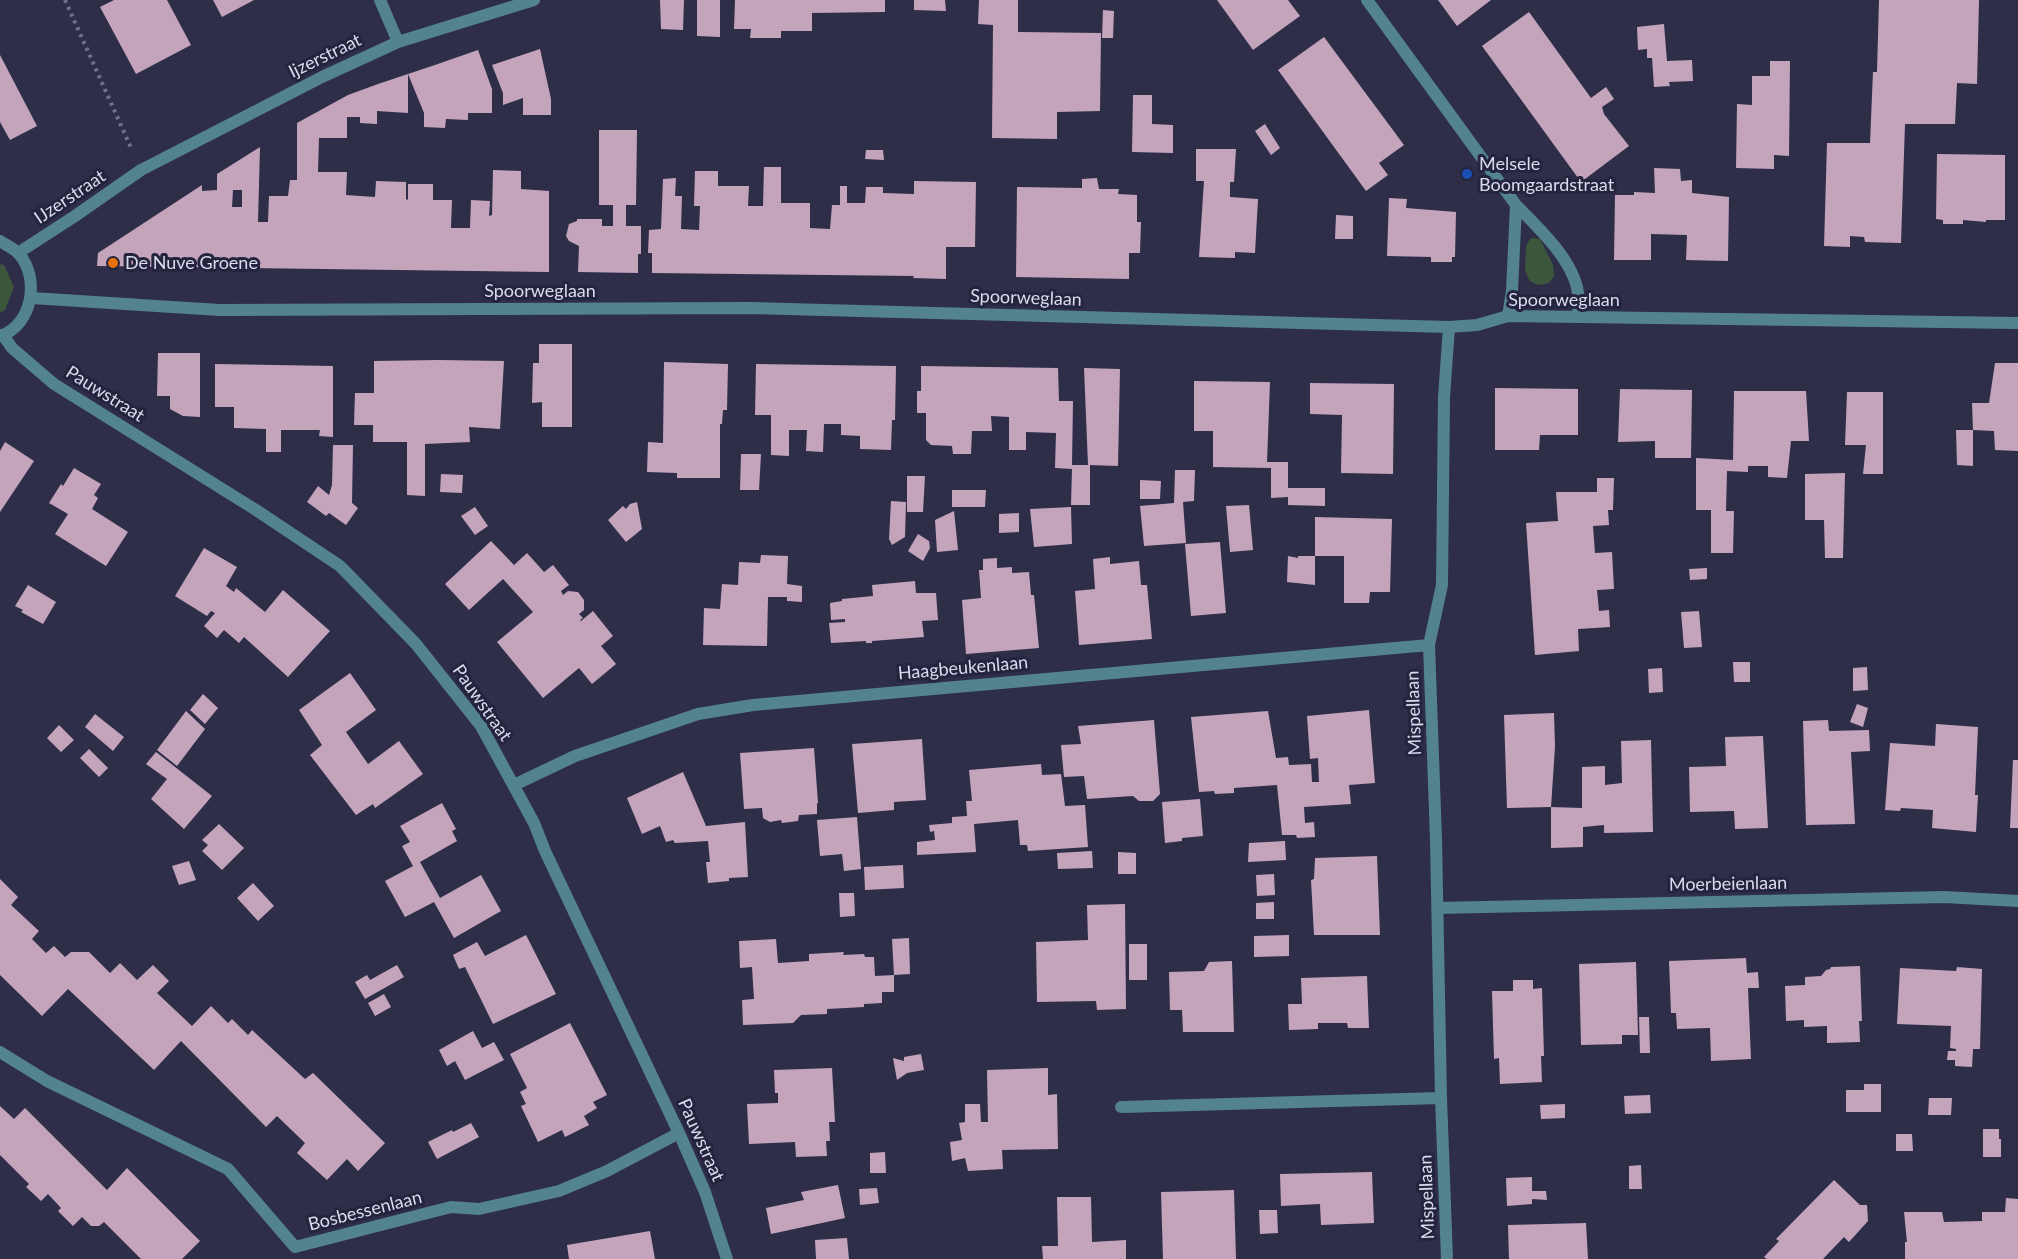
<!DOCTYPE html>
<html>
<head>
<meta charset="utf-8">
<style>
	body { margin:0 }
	canvas { display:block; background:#2e2e49 }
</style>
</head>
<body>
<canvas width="2018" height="1259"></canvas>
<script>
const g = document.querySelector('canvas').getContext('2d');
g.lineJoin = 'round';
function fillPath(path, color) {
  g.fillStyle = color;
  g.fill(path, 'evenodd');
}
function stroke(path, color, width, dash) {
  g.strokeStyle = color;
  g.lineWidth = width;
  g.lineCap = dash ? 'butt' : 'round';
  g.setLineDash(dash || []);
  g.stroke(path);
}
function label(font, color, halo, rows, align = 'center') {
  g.font = font + ' Lato,sans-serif';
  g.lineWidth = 6;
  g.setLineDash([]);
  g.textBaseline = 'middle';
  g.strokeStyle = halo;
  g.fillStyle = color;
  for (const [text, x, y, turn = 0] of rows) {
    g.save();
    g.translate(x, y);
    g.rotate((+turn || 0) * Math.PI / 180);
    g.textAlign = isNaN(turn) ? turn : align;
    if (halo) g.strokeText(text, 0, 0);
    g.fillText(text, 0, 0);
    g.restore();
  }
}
const green = new Path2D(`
	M1531 238 1540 239 1553 265 1554 276 1549 283 1538 285 1530 281 1525 271 1526 246Z
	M0 264 4 265 14 287 5 310 0 313Z`);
const building = new Path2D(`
	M114 0H167L191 45 136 74 100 7Z
	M213 0H254L222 17Z
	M660 0H684L683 30 661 29Z
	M697 0H720V37L697 36Z
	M735 0H885V12L812 13V31H781V38H750L751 29H734Z
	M914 0H945L946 11 914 10Z
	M979 0H1018V32L1101 33 1100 111 1057 112V139L992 138 993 25 978 24Z
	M1217 0H1288L1300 16 1253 50Z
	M1438 0H1491L1457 26Z
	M1879 0H1979L1977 84 1957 83 1955 124H1905L1901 243 1865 242 1864 237 1850 236V247L1824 246 1827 143H1870L1873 72H1877Z
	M1103 10 1114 11 1113 38H1102Z
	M1529 12 1591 98 1606 87 1614 99 1602 107 1604 114 1629 146 1581 182 1482 46Z
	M1664 24 1667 61 1692 60 1693 81 1669 82 1670 86 1654 87 1652 58H1647V49L1638 50 1637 27Z
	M1324 37 1404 145 1379 163 1388 175 1366 191 1278 70Z
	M540 49 551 99V115H523V98L503 105V93L492 65Z
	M478 50 492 89V113H468V120L446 119 445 128 424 127V113L408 74V113L377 111V124L360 123V117H347V138H319L318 172H347L346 195 375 197 376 181 406 182V199L408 200V184H433V200H452L451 228H470L471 200 490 201 489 216 492 215 493 170 521 171V189L549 191V272L97 266 98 253 202 185V191L217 190V174L260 147 258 222H268L269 196H288L290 180H297V123L348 95 378 84 432 66ZM233 190H242V207H232Z
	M0 55 37 126 10 140 0 122Z
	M1770 61H1790L1789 156 1774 155V169L1736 168 1737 104 1752 105V76H1770Z
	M1133 95H1152V124L1173 125V153L1132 152Z
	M1265 124 1280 148 1271 155 1255 131Z
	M599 130H637L636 205H626V226H641V254H638V273L578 272 579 246 569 241 566 236 569 224 577 221V219H602V226H613V205H599Z
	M1196 149H1236L1234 182H1230V197L1258 199 1255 253 1235 252V258L1199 257 1204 181H1196Z
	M866 150H883L884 160 865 159Z
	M1937 154 2005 155V220H1986V222L1963 220V224H1943V220L1936 219Z
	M764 167H781V203H810V228L830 229 832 205H840V186H847V203H865L866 187H883V193L914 194V181L976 182 975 247H946V279L913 278 914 276 652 273V253H648L649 230 661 229 663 179 676 178 675 196H682L681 229 699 230 700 206H694L695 171H718V186H749L748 206H763Z
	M1654 168 1680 169 1681 181 1692 180V193L1729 197 1728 261 1686 260 1687 235 1651 234V260H1614L1615 195H1634V192L1655 193Z
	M1097 178 1099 189H1119L1118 194 1137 195V222H1141L1140 253H1129V279L1016 277 1017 187 1082 188V179Z
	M1389 198 1407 199 1406 208 1456 212 1455 257H1452V262H1431V257L1387 256Z
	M1336 215 1353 216V239H1335Z
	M539 344H572V427H542V402L532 403 533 363H539Z
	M158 353H200V417L183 416 170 409V396H157Z
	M438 360 504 361 500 429 469 427 470 442 425 444V496L407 495V442H373V425H354L355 393H374V361Z
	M664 362 728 364 727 410H723L722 424H720V478H677V473L647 472 648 442 663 443Z
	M1995 363H2018V451L1995 450 1994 431 1973 430 1972 403H1989Z
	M215 364 333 366V437L319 436 320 430H281V452H266V429L234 428V407H215Z
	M756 364 896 366 895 420H892L891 450 860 449V436L841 435V424H824L823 452 806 451 807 430H789V456L771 455V415H755Z
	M921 366 1058 368 1059 401H1073L1072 465H1088L1084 368 1120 369 1118 466 1090 465V505H1071L1072 469 1055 468 1056 433 1026 432V450H1009V417L991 416 992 431H972L971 454H953L952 446 931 445 926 440V413H917V391H921Z
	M1194 381 1270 382 1267 462H1288V488H1325V506L1288 505V497L1271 498V468L1213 467V431H1194Z
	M1310 383 1394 384 1393 474 1341 473 1342 415 1310 414Z
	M1495 388 1578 389V435H1540L1539 450H1495Z
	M1620 389 1692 390 1691 458H1655V441L1618 442Z
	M1734 391H1806L1809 441H1791L1787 478 1768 477V466H1748V472L1727 471 1726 511H1734L1733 553H1711V510H1696V458L1733 460Z
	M1847 392H1883V474H1863L1866 445H1845Z
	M1956 430H1973V466L1957 465Z
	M5 442 34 461 0 512V451Z
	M333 445H353L352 503 358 508 346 525 329 513 326 516 307 502 318 486 329 495 332 485Z
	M741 454H761L759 490H740Z
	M74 468 101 484 94 495 98 498 92 509 128 532 106 566 55 534 68 514 49 503 61 484 63 486Z
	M1175 470H1195L1194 501 1183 502 1186 543 1144 546 1140 506 1174 503Z
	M1845 473 1843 558H1825L1824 520H1805V474Z
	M441 474 463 475 462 493 440 492Z
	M907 476H925L923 512H907Z
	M1597 478H1614L1613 510H1608L1609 525 1593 526 1595 553 1612 552 1614 589 1597 590 1599 611 1609 610 1610 627 1578 629 1579 651 1535 655 1526 523 1558 521 1556 492H1597Z
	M1140 480 1161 481 1160 499H1140Z
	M952 490H986L985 507H952Z
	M891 501 906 502 905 537 892 545 889 539Z
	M637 502 642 529 626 542 608 520 623 506 626 509 630 504Z
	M1249 505 1253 550 1230 552 1226 506Z
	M475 507 488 526 475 535 461 516Z
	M1071 507 1072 544 1034 547 1030 509Z
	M954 511 958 550 937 552 935 520Z
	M1019 513V532L999 533V514Z
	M1315 517 1392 519 1390 592H1370L1369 603H1344V556H1315Z
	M918 534 929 541 930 548 923 561 908 551Z
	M491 541 514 565 527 553 544 572 553 565 569 585 561 591 563 595 568 591 578 592 584 600V610L579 614 583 618 580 620 581 621 593 611 613 636 601 646 616 664 592 684 579 668 543 698 497 642 533 612 503 579 469 610 445 584Z
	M1220 542 1226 613 1191 616 1185 544Z
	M204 548 237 567 226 586 234 592 236 588 265 612 283 590 330 631 288 677 244 637 239 643 224 630 217 638 204 626 215 613 211 611 207 616 175 596Z
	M761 555 788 556 787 584 802 586V602L787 601V597H768L767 646 703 645 704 608 720 609 722 584 738 585 739 562 760 563Z
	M1288 556 1298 558V556H1315V585L1287 582Z
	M1110 557V564L1139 561 1141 585H1147L1152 639 1079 645 1075 591 1095 589 1093 559Z
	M997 558V568L1012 567V573L1029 572 1031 595H1034L1039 648 966 654 962 600 981 598 979 570H983V559Z
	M1707 568V579L1690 580 1689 569Z
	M915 581 916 593H936L938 620 922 621 924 637 872 641V643H866V641L831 643 829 623 845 622V619L831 620 830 603 842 601V599L873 596 872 585Z
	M28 585 56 602 43 624 21 612 23 610 15 606Z
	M1699 611 1702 647 1684 648 1681 612Z
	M1733 662H1750V682H1734Z
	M1867 667 1868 690 1853 691V668Z
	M1662 668 1663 692 1649 693 1648 669Z
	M350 673 376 710 346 732 368 764 399 741 423 774 375 808 373 804 356 815 310 755 322 745 299 710Z
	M203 694 218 708 205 724 190 710Z
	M1857 704 1868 708 1863 727 1850 722Z
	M1369 710 1375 783 1349 785 1351 804 1304 807 1305 823 1314 822 1315 837 1297 838 1296 835H1282L1277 785 1234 788V793L1215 794 1214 791 1199 792 1191 717 1268 711 1276 758 1288 757 1289 765 1311 764 1312 782H1319L1318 758 1310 759 1307 716Z
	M186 711 205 729 177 766 157 750Z
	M1554 713 1555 747 1551 807 1507 808 1504 715Z
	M95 714 124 737 113 751 85 727Z
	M1154 720 1160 794 1153 801H1139L1133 796 1087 799 1084 776 1064 777 1061 745 1081 744 1078 726Z
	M1828 720 1829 731 1869 730 1870 751 1851 752 1855 824 1806 825 1803 721Z
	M1936 724 1978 727 1975 795H1978L1976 832 1932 828 1933 810 1901 808 1900 811 1885 810 1890 743 1935 746Z
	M59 725 74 740 61 752 47 738Z
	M1763 736 1768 828 1735 829 1734 811 1690 812 1689 767 1726 766 1725 737Z
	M922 739 926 800 894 802V810L858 813 852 744Z
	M1651 740 1653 832 1604 833V825L1583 827V847L1551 848V807L1582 808V767L1605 766V785L1622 783 1621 741Z
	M814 748 818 803H817V814L799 815 798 821 782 823 781 820 770 822 763 818 762 808 744 809 740 753Z
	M89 749 108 768 99 777 80 758Z
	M156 752 212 796 184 829 151 799 167 779 146 764Z
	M2013 760H2018V828H2010Z
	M1041 764 1042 775 1061 774 1065 806 1085 805 1088 847 1028 851 1027 845H1020L1018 820 974 824 976 852 917 855V842L935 840 934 831 930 832 929 825 952 823V817L967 816 966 801H972L969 770Z
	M683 772 706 826 745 822 748 877 729 878V881L708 883 706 862H710L708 841 675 843 673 840 666 842 660 826 642 834 627 798Z
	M1200 799 1203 836 1182 838V841L1165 843 1162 802Z
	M442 803 456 829 452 831 457 841 420 862 440 898 481 875 501 911 454 938 434 902 405 917 385 881 413 866 402 846 410 842 400 826Z
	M857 817 861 869 844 871 842 854 820 856 817 820Z
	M219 824 244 848 222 870 202 851 208 845 202 840Z
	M1285 841 1286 860 1248 862 1249 843Z
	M1092 851 1093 868 1058 869 1057 853Z
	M1118 852 1136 853V874H1118Z
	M1377 856 1380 935H1314L1311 880 1314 879 1315 858Z
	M189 861 196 880 179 885 172 866Z
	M903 865 904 888 865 890 864 867Z
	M1274 874 1275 895 1257 896 1256 875Z
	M0 879 18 897 11 905 39 931 32 939 46 953 54 946 65 957 71 952H89L110 973 120 963 137 980 153 965 169 981 157 993 192 1026 211 1006 228 1023 232 1019 248 1035 252 1030 305 1079 313 1073 385 1143 358 1171 347 1159 327 1180 297 1153 305 1143 277 1116 266 1127 181 1041 154 1070 68 989 42 1016 0 975Z
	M253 883 274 906 258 921 237 898Z
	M839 893H854L855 916 840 917Z
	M1274 902V919H1256V903Z
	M1125 904 1126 1009 1097 1010 1096 1001 1037 1002 1036 942 1088 940 1087 905Z
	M526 935 556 994 493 1024 465 967 459 969 453 955 477 942 485 956Z
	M1289 935V956L1254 957V936Z
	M909 938 910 974 894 975 892 939Z
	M776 939 778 963 809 961V954L844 952 843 955 864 954 865 957H874L875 976 894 975V992H882V1003L864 1004V1007L827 1009V1014L801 1015 793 1023 743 1025 742 1000 754 999 752 967 740 968 739 941Z
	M1129 944H1147V980H1129Z
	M1746 958 1747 973 1758 972 1759 988H1748L1751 1059 1711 1061 1710 1028 1677 1029 1676 1013H1671L1669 961Z
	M1232 961 1234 1032H1183L1182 1010H1170L1169 972 1204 971 1209 962Z
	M1636 962 1638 1035H1622V1044L1581 1045 1579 964Z
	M397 965 404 977 365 999 355 982 367 975 370 980Z
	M1860 966 1862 1021H1859L1860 1042 1827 1043V1026L1804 1027V1020L1786 1021 1785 986 1805 985V977L1821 976 1826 970 1830 969 1831 967Z
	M1957 967 1982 969 1980 1049H1973L1972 1067 1955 1066V1060H1947L1948 1051H1956V1049L1950 1048 1951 1026 1897 1024 1900 968 1956 971Z
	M1367 976 1369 1028H1348L1347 1023H1318V1029L1289 1030 1288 1004H1302L1301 978Z
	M1513 980H1533V989L1542 988 1544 1056H1541L1542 1082 1500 1084 1499 1058 1494 1059 1492 991H1513Z
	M384 994 391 1007 375 1016 368 1003Z
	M1639 1017H1649L1650 1053H1640Z
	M570 1023 607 1095 593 1102 597 1108 584 1116 589 1125 565 1137 562 1130 538 1142 521 1106 526 1104 520 1092 527 1088 510 1054Z
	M473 1031 482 1048 494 1042 504 1060 465 1080 455 1061 447 1066 439 1050Z
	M921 1054 924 1070 907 1073 897 1080 893 1058 904 1061V1057Z
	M832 1068 835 1122H829L830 1141H826L827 1156 796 1157 795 1142 749 1144 747 1104 778 1103V1093H775L774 1070Z
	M1048 1068V1095L1057 1094 1058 1149 1002 1150 1003 1169 968 1171 965 1158 952 1161 950 1142 962 1140 959 1123 965 1122V1104H980L981 1122H988L987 1070Z
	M1864 1084H1881V1112H1846V1090H1864Z
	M1650 1095 1651 1113 1625 1114 1624 1096Z
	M1929 1098H1952L1951 1115H1928Z
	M1565 1104V1118L1541 1119 1540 1105Z
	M0 1106 14 1119 25 1108 107 1190 127 1168 200 1241 182 1259H141L104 1222 99 1226H91L82 1217 73 1226 58 1211 61 1208 48 1194 41 1201 26 1187 29 1184 0 1155Z
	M471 1123 479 1137 437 1159 428 1142 452 1130 453 1132Z
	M1983 1129H1999V1139H2001V1157H1983Z
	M1896 1134H1912L1913 1151H1896Z
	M885 1152 886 1173H870V1153Z
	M1641 1165 1642 1189H1629V1166Z
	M1372 1172 1374 1223 1321 1225 1320 1204 1281 1206 1280 1174Z
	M1532 1177V1191H1546L1547 1200 1532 1199V1204L1507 1206 1506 1178Z
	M1834 1180 1860 1205H1867L1868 1221 1849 1242 1844 1237 1823 1259H1767L1764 1257 1779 1241 1776 1239Z
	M838 1185 845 1218 771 1234 766 1208 804 1200 801 1192Z
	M877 1188 879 1203 860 1205 859 1189Z
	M1234 1190 1236 1259H1163L1161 1192Z
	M1057 1197H1091L1092 1242 1126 1240V1259H1043L1042 1246H1058Z
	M2006 1198 2018 1199V1259H1905V1242H1907L1904 1212H1942L1944 1222 1982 1221V1212H2005Z
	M1259 1210H1277L1278 1233 1260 1234Z
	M1586 1223 1588 1259H1509L1508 1225Z
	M650 1231 655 1259H569L567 1245Z
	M847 1238 849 1259H816L815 1240Z`);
const path = new Path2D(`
	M65 0 132 150`);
const minor = new Path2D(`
	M380 0 398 42
	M1367 0 1516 205C1538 227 1574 261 1578 293 1579 300 1578 309 1578 316
	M18 253 75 216 141 170 322 77 398 42 534 0
	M1508 316 1512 291 1516 205
	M3 335 12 348 54 384 256 510 340 566 416 644 481 726 534 823 545 851 679 1133 705 1192 727 1259
	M514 785 575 756 698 714 753 705 1429 645
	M1438 908 1944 897 2018 901
	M0 1052 47 1081 228 1169 295 1247 451 1207 479 1209 559 1191 607 1171 679 1133
	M1121 1107 1441 1098
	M1447 1259 1441 1098 1436 839 1429 645 1442 585 1444 397 1449 327`);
const tertiary = new Path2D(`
	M0 241C6 245 15 249 19 254 40 278 33 325 0 336
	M32 298 219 310 751 308 1449 327 1477 325 1508 316 2018 323`);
const markers = [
	[1467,174,6,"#1a4fb4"],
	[113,263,6,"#e8710a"]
];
const streetNames = [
	["Ijzerstraat",325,56,-26],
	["IJzerstraat",70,197,-34],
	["Spoorweglaan",540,291],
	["Spoorweglaan",1026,298,2],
	["Spoorweglaan",1564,300],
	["Pauwstraat",105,394,32],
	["Haagbeukenlaan",963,668,-5],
	["Pauwstraat",482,703,55],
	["Mispellaan",1414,713,-92],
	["Moerbeienlaan",1728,884,-1],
	["Pauwstraat",701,1140,66],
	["Mispellaan",1427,1197,-92],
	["Bosbessenlaan",365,1211,-14]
];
const poiNames = [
	["Melsele",1479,164],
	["Boomgaardstraat",1479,185],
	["De Nuve Groene",125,263]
];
fillPath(green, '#3c563b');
fillPath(building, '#c4a4bb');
stroke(path, '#71728a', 4, [3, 4.5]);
stroke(minor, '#53838e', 12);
stroke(tertiary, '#53838e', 12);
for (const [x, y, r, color] of markers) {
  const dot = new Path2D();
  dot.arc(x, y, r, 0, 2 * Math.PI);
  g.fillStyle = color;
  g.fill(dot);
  stroke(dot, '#24243f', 2);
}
label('18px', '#dadbee', '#24243f', streetNames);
label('18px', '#dadbee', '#24243f', poiNames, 'left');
</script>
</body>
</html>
